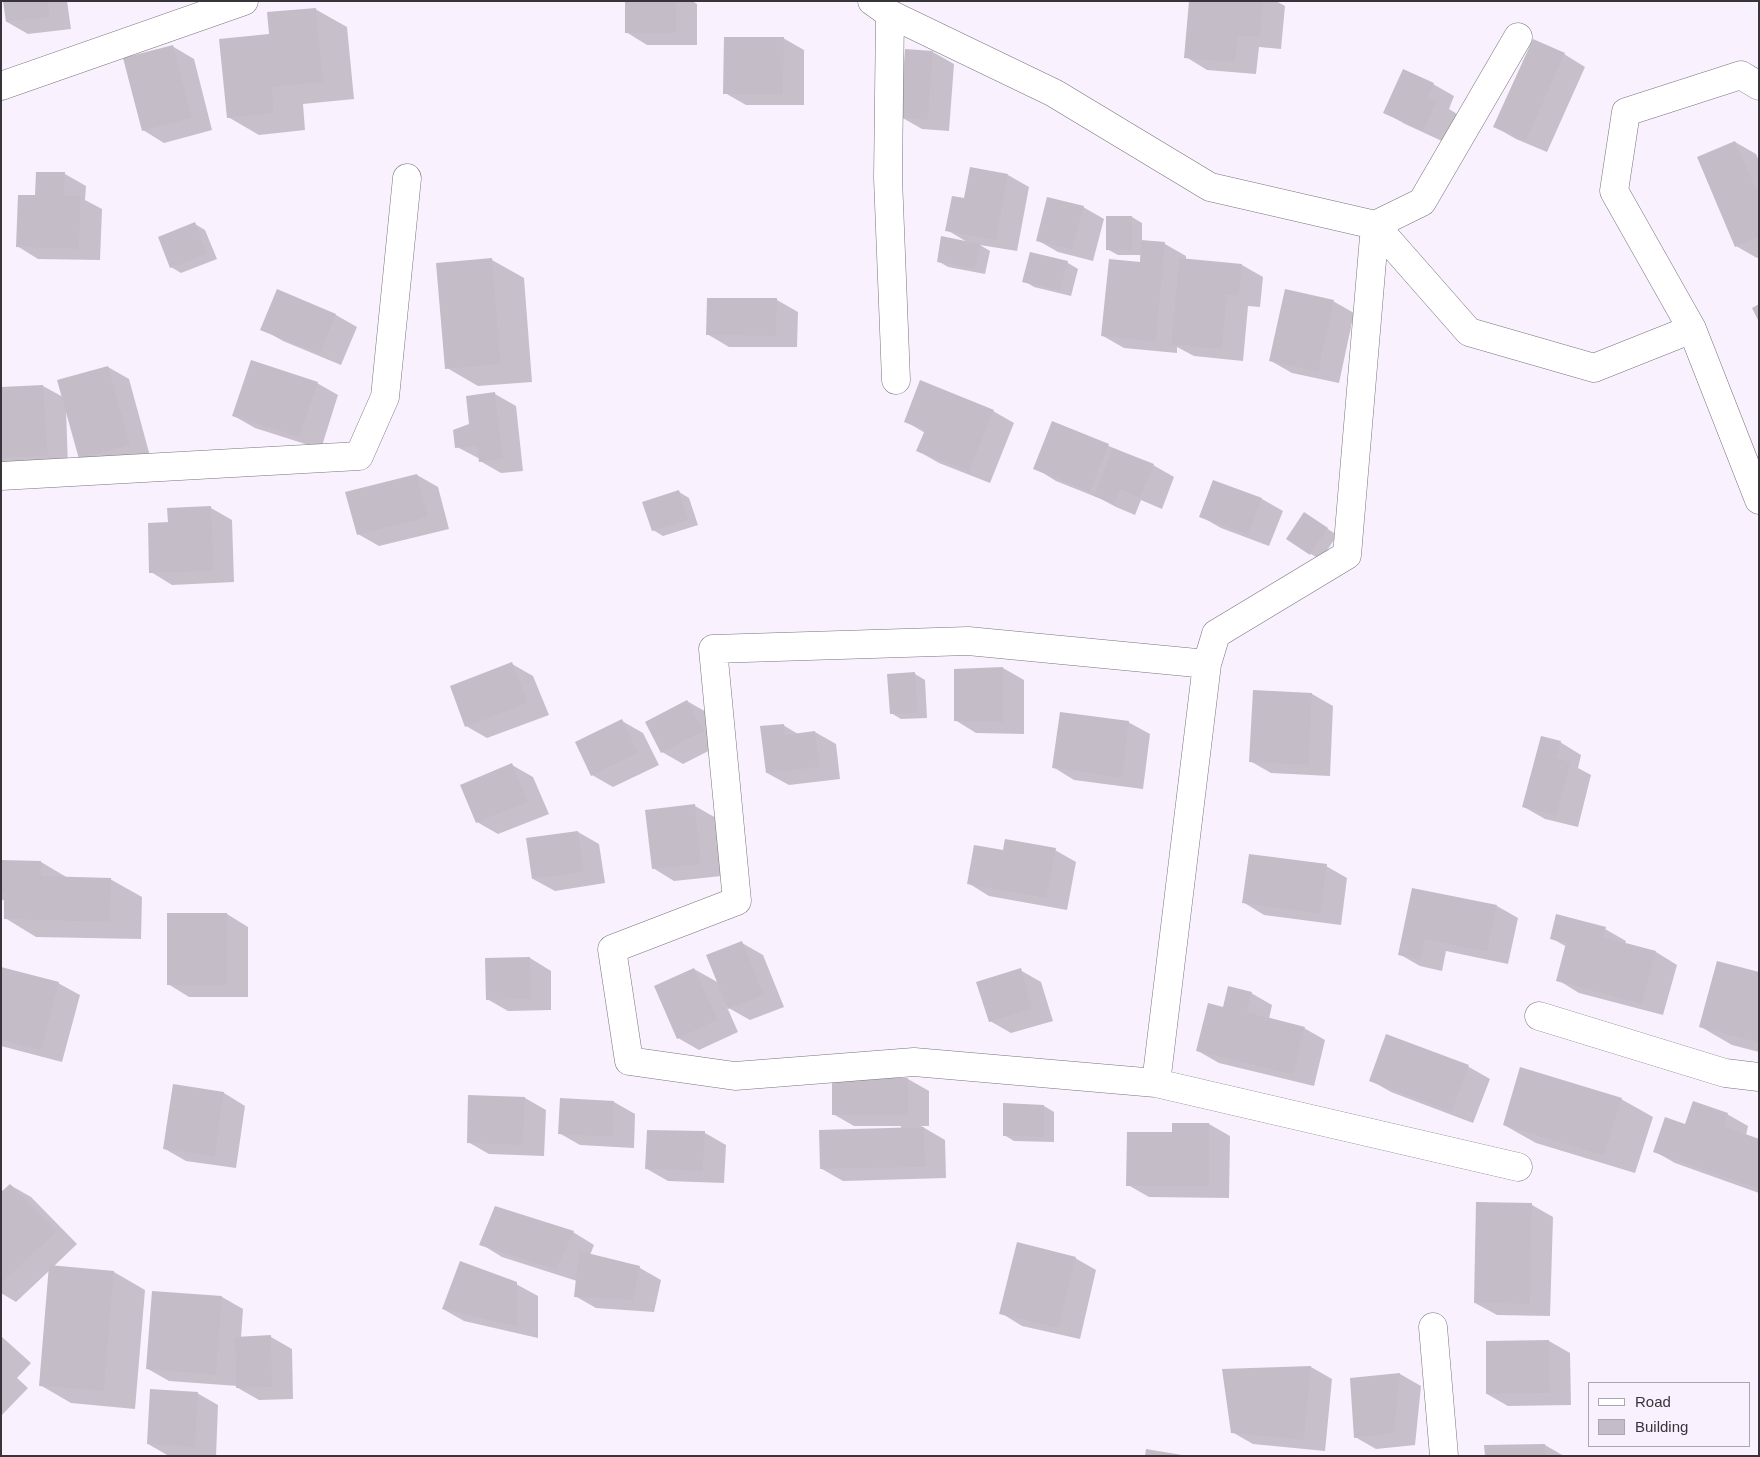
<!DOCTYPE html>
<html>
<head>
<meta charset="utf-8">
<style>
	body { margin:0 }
	#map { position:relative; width:1760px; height:1457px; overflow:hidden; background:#f9f1fd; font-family:Arial,sans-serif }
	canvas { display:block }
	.frame { position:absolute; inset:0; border:2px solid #38353a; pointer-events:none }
	.legend { position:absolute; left:1588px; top:1382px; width:162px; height:65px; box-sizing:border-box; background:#f9f1fd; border:1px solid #aca6af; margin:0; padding:6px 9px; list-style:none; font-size:15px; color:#38353a }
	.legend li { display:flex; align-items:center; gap:10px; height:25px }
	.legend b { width:25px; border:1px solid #aca6af }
</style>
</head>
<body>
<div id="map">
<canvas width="1760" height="1457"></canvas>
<div class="frame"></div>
<ul class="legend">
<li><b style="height:6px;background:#fff"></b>Road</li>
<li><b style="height:14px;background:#c4bcc7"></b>Building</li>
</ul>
</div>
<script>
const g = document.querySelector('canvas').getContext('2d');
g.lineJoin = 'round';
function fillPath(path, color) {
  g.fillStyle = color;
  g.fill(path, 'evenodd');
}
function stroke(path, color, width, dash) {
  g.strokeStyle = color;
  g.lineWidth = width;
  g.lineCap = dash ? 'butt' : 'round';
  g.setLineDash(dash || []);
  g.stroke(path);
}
const shadow = new Path2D(`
	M5 1H67L71 29 28 34 7 22Z
	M626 1H692L697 4V45H647L626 32Z
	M1190 1H1276L1285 6 1281 49 1259 47 1256 74 1207 70 1186 57Z
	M315 9 347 27 354 99 303 104 305 130 259 135 228 117 271 35Z
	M783 38 804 50V105H746L725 93Z
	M172 46 194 59 212 130 164 143 143 130Z
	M933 52 954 64 949 131 922 129 901 117Z
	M1564 54 1585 67 1547 152 1516 139 1495 127Z
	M1433 84 1454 96 1449 109 1457 114 1444 142 1405 124 1384 112Z
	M1735 142 1756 154 1759 161V257L1757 258 1736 246Z
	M65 174 86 186 85 200 102 209 100 260 38 259 17 246 36 196Z
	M1008 175 1029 187 1017 251 980 245 990 251 985 274 948 267 938 261 967 242 947 230 965 200Z
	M1083 207 1104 219 1093 261 1058 252 1037 240Z
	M1107 217H1132L1142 223V241L1165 244 1186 256V260L1242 265 1263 277 1260 307 1248 306 1243 361 1194 356 1177 347V353L1124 348 1103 336 1141 263V255H1118L1107 249Z
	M195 224 205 230 217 259 181 273 171 267Z
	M1031 253 1068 263 1078 269 1071 296 1034 287 1024 281Z
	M492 260 524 278 532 382 478 386 447 368Z
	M278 291 336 315 357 327 341 365 283 341 262 329Z
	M777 300 798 312 797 347H729L707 334Z
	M1333 301 1354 313 1339 383 1292 373 1271 361Z
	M108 367 129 379 150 456 80 458 66 409 68 467 1 470V388L43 386 63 397Z
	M317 383 338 395 321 449 255 428 234 416Z
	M495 394 516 406 523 471 501 473 480 461V459L457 447 470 425Z
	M993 411 1014 423 990 483 939 463 918 451 925 433 905 421Z
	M1053 422 1153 465 1174 477 1162 509 1141 500 1135 515 1116 507 1101 499 1056 481 1035 468Z
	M417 475 438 487 449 529 379 546 358 534Z
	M1214 481 1262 499 1283 511 1269 546 1221 528 1200 516Z
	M679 492 689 498 698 525 663 536 653 530Z
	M211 508 232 520 234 582 172 585 151 572 169 523Z
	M1314 520 1337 535 1321 560 1311 554Z
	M512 664 533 676 549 715 487 738 466 726Z
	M1003 668 1024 680V734L976 733 955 720Z
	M915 674 925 680 927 718 901 719 891 713Z
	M1312 694 1333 706 1330 776 1271 773 1250 761Z
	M687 701 708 713 724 743 683 764 662 752Z
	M622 721 643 733 659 765 613 787 592 775Z
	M1128 722 1150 734 1143 789 1074 780 1053 767Z
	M783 725 798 734 815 732 836 744 840 779 789 785 767 773Z
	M1560 742 1581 755 1578 768 1591 775 1578 827 1545 819 1524 807Z
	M512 765 533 777 549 814 498 834 477 822Z
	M695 806 716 818 722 876 674 881 653 868Z
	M578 832 599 844 605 883 555 891 533 879Z
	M1055 850 1076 862 1067 910 989 896 968 883Z
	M1 861 41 862 68 878 110 879 142 897 141 939 36 937 5 918V901L1 899Z
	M1326 866 1347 878 1341 925 1264 915 1243 902Z
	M1413 889 1497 906 1518 918 1508 964 1446 951 1442 971 1420 966 1399 954Z
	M227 914 248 927V997H189L168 984Z
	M1605 929 1626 941 1625 944 1656 952 1677 965 1663 1015 1579 993 1558 980 1567 947 1551 938Z
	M742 943 763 955 784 1007 750 1020 727 1007 738 1032 699 1050 678 1038 694 969 719 983Z
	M530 958 551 971V1010L508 1011 487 999Z
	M1 968 58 983 80 995 62 1062 1 1046Z
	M1020 970 1041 982 1053 1021 1011 1033 990 1021Z
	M1759 973V1052L1732 1045 1701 1027Z
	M1251 993 1272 1005 1269 1019 1304 1028 1325 1040 1314 1086 1219 1063 1198 1051 1224 1008Z
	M1387 1036 1469 1067 1490 1079 1473 1123 1391 1092 1370 1080Z
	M908 1079 929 1091V1126H921L945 1140 946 1178 843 1181 822 1169 901 1129V1126H854L833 1114Z
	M174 1086 224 1093 245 1106 236 1168 186 1161 165 1149Z
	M525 1098 546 1110 544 1156 489 1154 468 1142Z
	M561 1099 614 1102 635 1114 634 1148 580 1145 559 1133Z
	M1621 1099 1653 1117 1635 1173 1536 1143 1504 1125Z
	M1044 1106 1054 1112V1142L1014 1141 1004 1135Z
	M1727 1114 1748 1126 1746 1135 1759 1140V1193L1675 1163 1654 1151 1686 1125Z
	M1209 1124 1230 1136 1229 1198 1149 1197 1128 1185 1173 1133Z
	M705 1133 726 1145 724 1183 668 1181 647 1169Z
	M10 1185 31 1197 77 1244 53 1267 114 1272 145 1290 135 1409 71 1403 40 1385 50 1270 16 1302 1 1293V1194Z
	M1532 1205 1553 1217 1550 1316 1497 1315 1475 1303Z
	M496 1208 573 1232 594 1245 590 1255 640 1268 661 1280 654 1312 596 1308 575 1296 577 1281 502 1257 481 1244Z
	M1075 1258 1096 1270 1080 1339 1022 1326 1001 1313Z
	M516 1284 538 1296V1338L464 1321 443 1309Z
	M222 1297 243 1309 241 1338 271 1337 292 1349 293 1399 259 1400 238 1388V1386L169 1381 148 1369Z
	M1 1336 31 1363 17 1378 28 1388 1 1416Z
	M1549 1341 1570 1353 1571 1405 1508 1406 1487 1394Z
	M1311 1367 1332 1379 1325 1451 1253 1444 1232 1432Z
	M1400 1374 1421 1386 1415 1445 1376 1449 1355 1437 1352 1379Z
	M197 1393 218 1405 216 1456H169L148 1444Z
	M1545 1445 1564 1456H1486Z`);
const building = new Path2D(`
	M3 1H48L50 17 6 22Z
	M625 1H676V33H625Z
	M1189 1H1263L1260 37 1238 36 1235 62 1184 58Z
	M316 8 323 82 272 87 274 113 227 118 219 39 269 34 267 12Z
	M724 37H784L783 94H723Z
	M1533 39 1565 53 1526 141 1493 127Z
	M173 45 192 118 142 131 123 58Z
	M905 49 933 51 928 120 900 118Z
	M1403 69 1434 83 1428 97 1437 101 1423 131 1383 113Z
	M1735 141 1759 195V237L1735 247 1697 157Z
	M970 167 1008 174 996 240 945 231 952 196 964 198Z
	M36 172H65L64 196H81L79 249 16 247 18 195H35Z
	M1047 197 1084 206 1072 250 1036 241Z
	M1106 216H1132V250H1106Z
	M195 222 207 254 170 268 158 237Z
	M941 236 980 244 975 269 937 262Z
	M1141 240 1165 242 1156 342 1101 336 1109 259 1140 262Z
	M1030 252 1068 261 1060 291 1022 282Z
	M492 258 501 364 445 369 436 263Z
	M1179 258 1242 264 1239 296 1227 295 1222 349 1171 345Z
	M277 289 336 314 320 354 260 330Z
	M1285 289 1334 300 1318 372 1269 361Z
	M707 298H777L776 336 706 335Z
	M1759 304V322L1752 308Z
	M251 360 318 382 299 437 232 416Z
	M108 366 130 445 79 459 57 380Z
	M920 380 994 410 969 472 916 451 925 430 904 422Z
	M43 385 48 456 1 458V387Z
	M495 392 503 459 479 462 477 446 455 448 453 430 469 424 466 396Z
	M1052 421 1109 444 1090 492 1033 469Z
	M1113 448 1154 464 1140 498 1120 489 1114 504 1094 496Z
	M417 474 428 517 357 535 345 492Z
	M1213 480 1262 498 1248 535 1199 517Z
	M679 490 688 520 652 531 642 502Z
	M211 506 214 571 149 573 148 523 168 522 167 508Z
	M1304 512 1328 528 1310 555 1286 539Z
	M512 662 528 703 465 727 450 686Z
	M1003 667V722L954 721V669Z
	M915 672 918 713 890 714 887 674Z
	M1253 690 1312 693 1309 765 1249 762Z
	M687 700 704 731 661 753 645 722Z
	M1060 712 1129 721 1122 778 1052 768Z
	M622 719 638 753 591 776 575 742Z
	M784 724 785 735 815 731 820 767 766 773 760 726Z
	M1541 736 1561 741 1556 758 1571 762 1556 816 1522 807Z
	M512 763 528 802 476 823 460 785Z
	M695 804 701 864 652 869 645 810Z
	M578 831 584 872 532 879 526 838Z
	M1005 839 1056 848 1046 898 967 884 974 845 1003 850Z
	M1249 854 1327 864 1320 914 1242 903Z
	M1 860 41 861V876L111 878 110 922 4 919V892H1Z
	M1412 888 1497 905 1487 952 1425 939 1421 960 1398 955Z
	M167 913H227V985H167Z
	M1556 914 1606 927 1603 937 1656 951 1642 1004 1556 981 1566 943 1550 939Z
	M742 941 764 995 728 1009 706 955Z
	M530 957 531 999 486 1000 485 958Z
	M1717 961 1759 972V1043L1699 1027Z
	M1 967 59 982 41 1051 1 1040Z
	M694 968 718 1020 677 1039 654 986Z
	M1021 968 1032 1009 989 1022 976 982Z
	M1228 986 1252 992 1247 1012 1305 1027 1293 1075 1196 1051 1208 1003 1223 1007Z
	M1386 1034 1469 1065 1452 1112 1369 1081Z
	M1520 1067 1622 1098 1604 1156 1503 1125Z
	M832 1078H908V1115H832Z
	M173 1084 224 1092 215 1157 163 1149Z
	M468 1095 525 1097 523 1145 467 1143Z
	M560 1098 614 1101 613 1137 558 1134Z
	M1693 1101 1728 1113 1724 1126 1759 1139V1189L1653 1152 1665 1117 1685 1124Z
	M1003 1103 1044 1105V1137L1003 1136Z
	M1172 1123H1209V1186H1126L1127 1132H1172Z
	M924 1127 925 1167 820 1169 819 1130Z
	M647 1130 705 1131 703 1171 645 1169Z
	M10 1184 57 1231 1 1284V1192Z
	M1476 1202 1532 1203 1530 1304 1474 1303Z
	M495 1206 574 1231 556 1270 479 1245Z
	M1017 1242 1076 1257 1059 1328 999 1314Z
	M579 1251 640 1266 633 1300 574 1297Z
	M460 1261 517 1282V1327L442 1309Z
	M49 1265 114 1271 104 1391 39 1386Z
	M152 1291 222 1296 216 1375 146 1369Z
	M271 1335 272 1387 236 1388 235 1337Z
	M1549 1340 1550 1393 1486 1394V1341Z
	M1311 1366 1304 1440 1231 1433 1222 1369Z
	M1400 1373 1394 1433 1354 1438 1350 1378Z
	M150 1389 198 1392 195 1447 147 1444Z
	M1545 1444V1456H1485L1484 1445Z
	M1146 1449 1182 1455V1456H1145Z`);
const minor = new Path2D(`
	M872 1 890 14 1054 93 1210 187 1375 225 1422 202 1518 37
	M890 14 888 178 896 380
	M1 86 244 1
	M1759 86 1741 75 1626 112 1614 191 1692 329 1759 500
	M1375 225 1469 332 1594 368 1692 329
	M1 476 359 456 385 397 407 178
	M1207 664 968 641 713 649 737 901 612 949 629 1061 735 1076 914 1062 1156 1083 1518 1167
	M1539 1016 1725 1073 1759 1077
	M1156 1083 1207 664 1216 634 1347 555 1375 225
	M1433 1327 1444 1456`);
fillPath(shadow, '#0003');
fillPath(building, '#c4bcc7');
stroke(minor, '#7a737d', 29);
stroke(minor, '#fff', 28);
</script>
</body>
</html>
